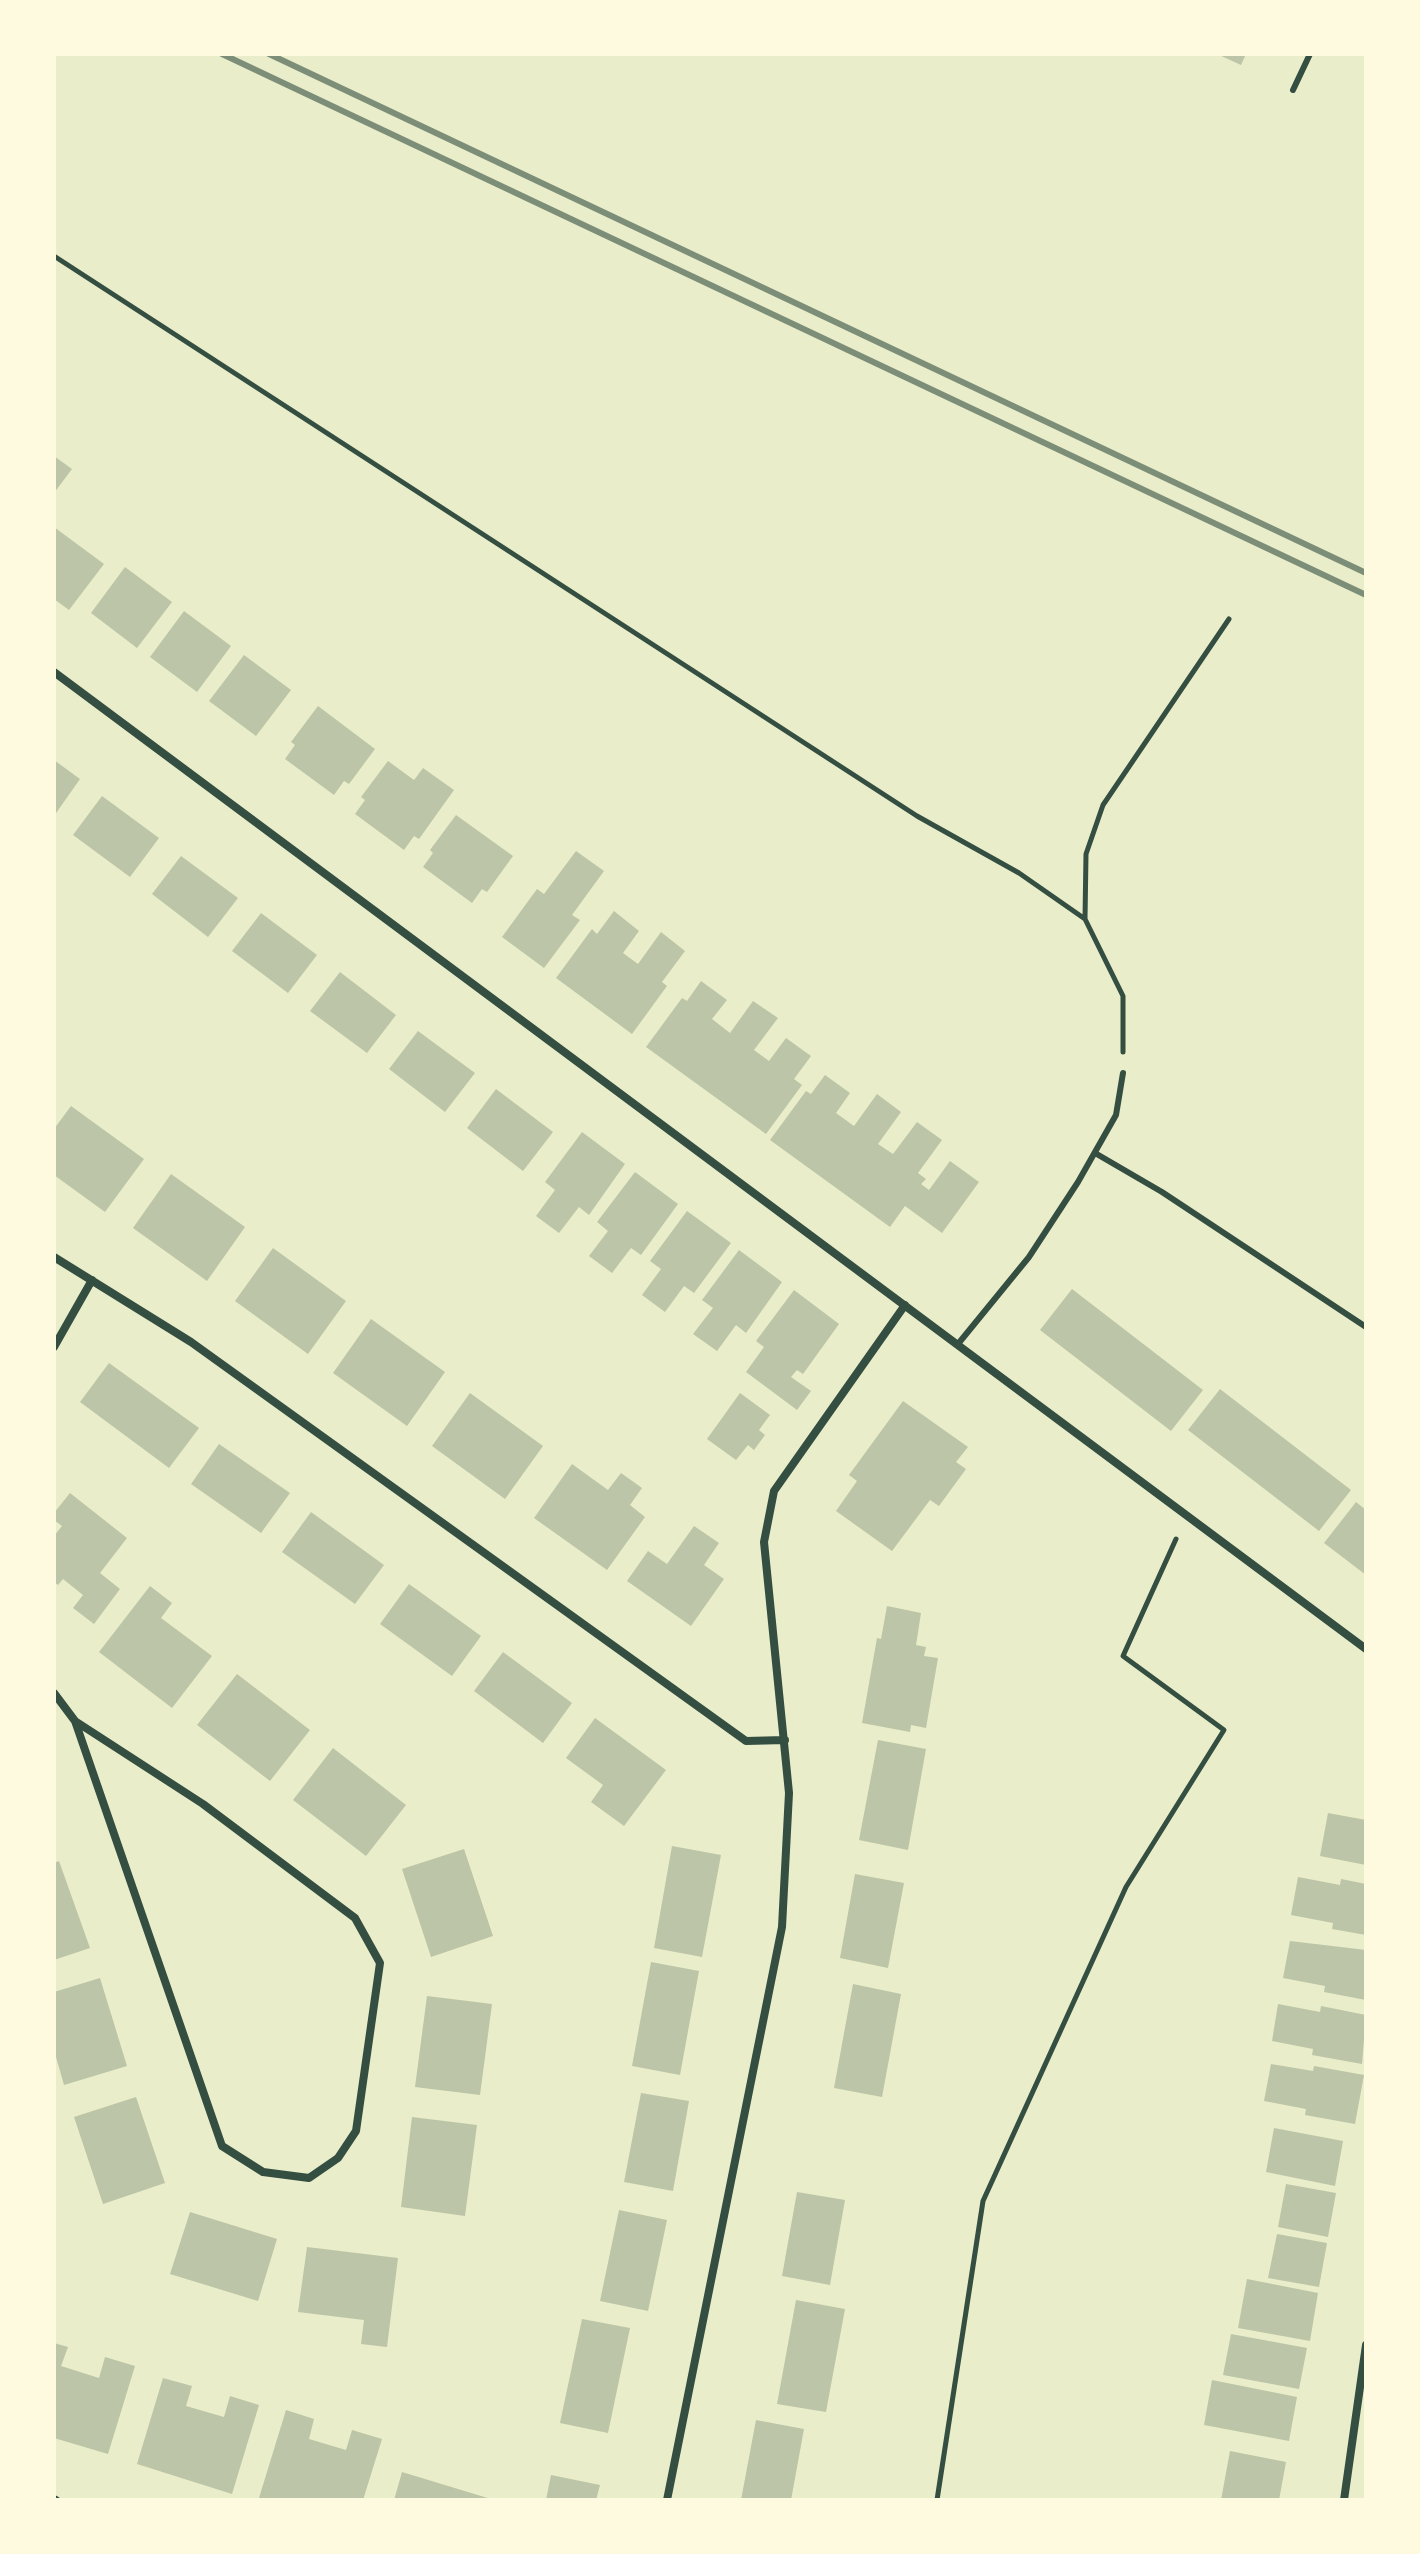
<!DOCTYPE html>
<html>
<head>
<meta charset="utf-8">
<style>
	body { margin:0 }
	#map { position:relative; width:1420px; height:2554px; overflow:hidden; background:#e9edc9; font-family:Signika,sans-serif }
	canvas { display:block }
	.frame { position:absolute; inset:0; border:56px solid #fefae0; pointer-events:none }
</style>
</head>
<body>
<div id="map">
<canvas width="1420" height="2554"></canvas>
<div class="frame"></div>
</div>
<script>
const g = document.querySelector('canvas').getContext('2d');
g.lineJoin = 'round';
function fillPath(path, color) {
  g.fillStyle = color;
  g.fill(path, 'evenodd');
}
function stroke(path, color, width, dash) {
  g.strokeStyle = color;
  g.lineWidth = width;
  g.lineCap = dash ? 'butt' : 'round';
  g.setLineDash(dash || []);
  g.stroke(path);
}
const building = new Path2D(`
	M1217 54H1246L1241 65Z
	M54 456 72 469 54 493Z
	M54 527 104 564 69 610 54 599Z
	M125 567 172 602 137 648 91 613Z
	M184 611 231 646 197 692 150 657Z
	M244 655 291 690 256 736 209 701Z
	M318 706 375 749 349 784 344 781 334 795 285 759 295 745 291 742Z
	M54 760 80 779 54 816Z
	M388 761 414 780 423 768 454 790 419 839 414 836 404 850 355 814 365 800 361 797Z
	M102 796 159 838 130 877 73 835Z
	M456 815 513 856 487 892 482 889 472 903 423 867 433 853 430 850Z
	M576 851 604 871 572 915 580 920 544 968 502 937 537 889 544 894Z
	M181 856 238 898 208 937 152 894Z
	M614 911 639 931 623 953 638 964 661 932 685 951 662 982 667 986 632 1034 556 978 592 929 597 934Z
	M261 913 317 955 288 993 232 951Z
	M340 972 396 1015 367 1053 310 1011Z
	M701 981 727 1000 712 1019 730 1033 753 1001 778 1018 754 1050 769 1061 786 1038 811 1056 794 1079 802 1085 766 1134 646 1047 682 998 687 1001Z
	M418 1031 475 1073 445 1112 389 1069Z
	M825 1075 850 1093 836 1113 854 1126 877 1094 901 1112 878 1144 893 1154 917 1122 942 1140 918 1173 926 1179 921 1184 929 1190 950 1161 979 1182 942 1233 905 1206 890 1227 770 1140 806 1091 811 1094Z
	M496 1089 553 1132 523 1171 467 1128Z
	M71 1106 144 1159 105 1212 54 1175V1129Z
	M582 1132 625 1164 589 1215 579 1207 559 1233 536 1216 555 1190 545 1182Z
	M635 1172 678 1204 641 1255 631 1248 612 1273 589 1256 608 1231 597 1222Z
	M171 1174 245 1227 207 1281 133 1228Z
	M687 1211 731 1243 694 1293 684 1286 665 1312 642 1295 661 1269 650 1261Z
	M273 1248 346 1301 308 1354 235 1301Z
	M739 1250 782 1282 746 1333 736 1325 717 1351 693 1334 713 1308 702 1300Z
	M1072 1289 1203 1390 1171 1431 1040 1330Z
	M794 1290 839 1324 803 1374 797 1370 791 1377 811 1391 797 1410 746 1372 764 1347 756 1341Z
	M371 1319 445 1372 407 1426 333 1373Z
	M109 1363 199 1428 169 1468 80 1402Z
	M1220 1389 1351 1490 1319 1531 1188 1430Z
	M470 1393 543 1446 505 1499 432 1446Z
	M740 1393 770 1415 759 1430 765 1435 754 1450 748 1445 736 1460 707 1439Z
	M903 1401 968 1447 956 1462 966 1469 939 1506 930 1500 892 1551 836 1511 857 1481 849 1475Z
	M219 1444 290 1493 261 1533 191 1484Z
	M572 1464 608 1490 621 1473 642 1488 630 1505 645 1517 607 1570 534 1518Z
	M70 1493 127 1538 100 1573 120 1589 94 1624 73 1608 83 1595 63 1579 58 1585 54 1582V1536L62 1526 54 1520V1513Z
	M1356 1502 1366 1510V1575L1324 1543Z
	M311 1512 384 1565 355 1604 282 1552Z
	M694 1526 719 1543 704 1565 724 1579 691 1626 627 1581 648 1551 667 1564Z
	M409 1584 481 1636 452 1676 380 1624Z
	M150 1586 172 1603 161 1618 212 1656 172 1708 99 1652Z
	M887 1606 921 1613 916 1645 926 1647 924 1656 938 1658 926 1728 911 1725 910 1732 862 1723 877 1638 881 1639Z
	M503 1652 572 1703 543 1743 474 1691Z
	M237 1674 310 1730 270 1781 197 1725Z
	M595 1718 666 1770 624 1826 591 1802 603 1785 566 1758Z
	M878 1740 926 1749 908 1850 859 1840Z
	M333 1748 406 1805 366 1856 293 1800Z
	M1328 1813 1366 1820V1865L1320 1856Z
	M672 1846 721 1855 702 1957 654 1948Z
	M464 1849 493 1936 431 1957 402 1869Z
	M59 1861 90 1948 54 1960V1863Z
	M855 1874 904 1883 888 1968 840 1958Z
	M1298 1877 1340 1885 1341 1879 1366 1884V1935L1332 1929 1333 1923 1291 1915Z
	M1290 1941 1366 1950V2000L1324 1992 1325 1986 1283 1978Z
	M651 1962 699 1971 680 2075 632 2066Z
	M100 1978 127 2066 64 2085 54 2050V1992Z
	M853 1984 901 1994 882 2097 834 2088Z
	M427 1996 492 2004 480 2095 415 2087Z
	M1278 2004 1320 2012 1321 2006 1366 2015 1362 2064 1312 2055 1313 2049 1272 2041Z
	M1271 2064 1313 2071 1314 2066 1364 2075 1355 2124 1305 2115 1306 2109 1264 2101Z
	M641 2093 689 2101 673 2191 624 2182Z
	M136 2097 165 2183 103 2204 74 2117Z
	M412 2117 477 2125 465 2216 401 2207Z
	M1274 2128 1343 2141 1335 2186 1266 2172Z
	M1286 2184 1336 2193 1328 2237 1278 2227Z
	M797 2192 845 2200 830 2285 782 2276Z
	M619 2210 667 2220 648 2311 600 2301Z
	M190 2212 277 2239 258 2301 170 2274Z
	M1277 2234 1327 2243 1319 2287 1268 2278Z
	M307 2247 398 2258 387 2347 361 2344 364 2320 298 2312Z
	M1247 2279 1318 2293 1310 2341 1238 2328Z
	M796 2300 845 2309 826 2412 777 2404Z
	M582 2319 630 2328 608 2433 560 2423Z
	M1231 2334 1307 2348 1299 2389 1223 2375Z
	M54 2343 68 2347 61 2366 99 2378 105 2357 135 2366 108 2454 54 2438Z
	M163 2378 192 2386 186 2406 224 2417 230 2396 259 2405 232 2494 137 2464Z
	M1212 2380 1297 2397 1289 2441 1204 2425Z
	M286 2410 314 2419 309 2439 346 2450 352 2430 382 2439 363 2500 259 2498Z
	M756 2420 804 2429 791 2500H741Z
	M1230 2451 1286 2462 1279 2500H1221Z
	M402 2472 491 2499V2500H394Z
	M551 2475 600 2485 596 2500H546Z`);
const path = new Path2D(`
	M54 256 917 816 1019 873 1085 919
	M1123 1052V996L1085 919 1086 854 1103 805 1229 619
	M937 2500 983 2201 1126 1887 1224 1730 1123 1656 1176 1539`);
const service = new Path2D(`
	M1293 90 1310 54
	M1095 1153 1162 1192 1366 1327
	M958 1344 1029 1257 1078 1182 1116 1115 1123 1073`);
const minor = new Path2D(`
	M54 672 1366 1649
	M54 1257 191 1342 746 1741 785 1740
	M54 1347 92 1280
	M54 1693 75 1721 222 2146 263 2172 309 2178 338 2158 356 2131 380 1963 355 1918 203 1804 75 1721
	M54 2499 56 2500
	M667 2500 782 1927 789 1793 764 1542 774 1491 905 1305
	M1344 2500 1366 2345`);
const rail = new Path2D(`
	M222 54 1366 595
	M269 54 1366 573`);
fillPath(building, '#bcc5a7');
stroke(path, '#344e41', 5);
stroke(service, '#344e41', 6);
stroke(minor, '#344e41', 8);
stroke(rail, '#7c8e77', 6);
</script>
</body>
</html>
